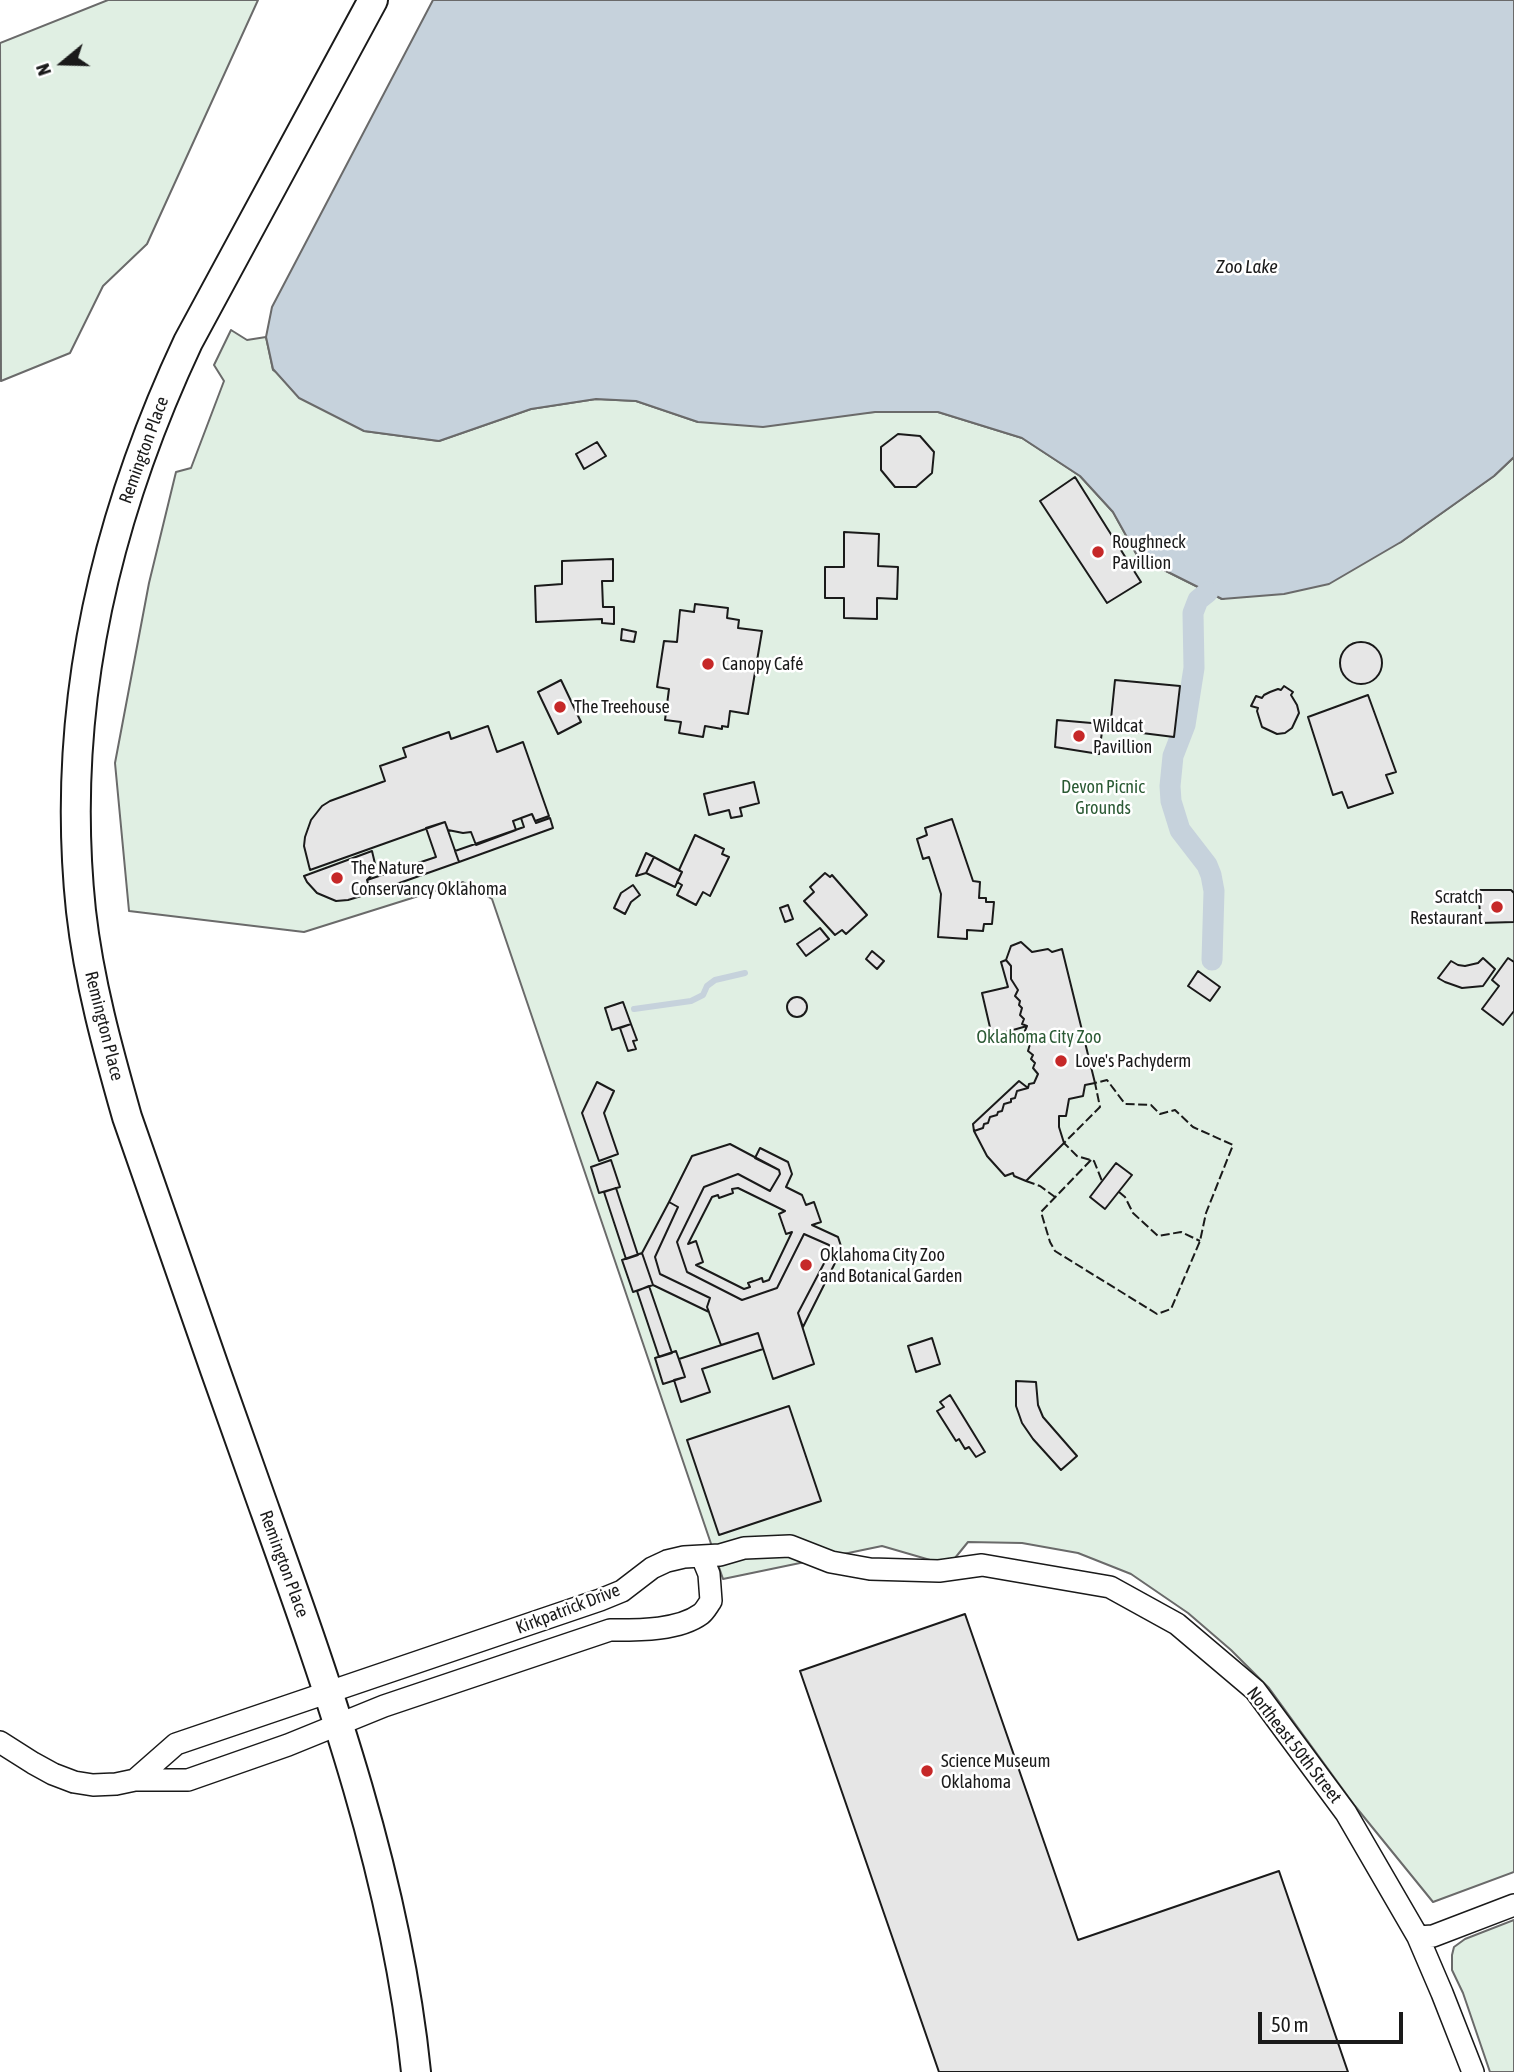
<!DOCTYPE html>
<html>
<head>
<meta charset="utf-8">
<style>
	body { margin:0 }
	#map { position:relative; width:1514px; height:2072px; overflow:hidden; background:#fff; font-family:"Asap Condensed",sans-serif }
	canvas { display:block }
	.north { position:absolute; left:28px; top:28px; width:70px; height:70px; -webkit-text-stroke:5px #fff; paint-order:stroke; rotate:251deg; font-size:19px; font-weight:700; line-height:28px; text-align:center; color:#1a1a1a }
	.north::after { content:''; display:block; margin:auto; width:24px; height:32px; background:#1a1a1a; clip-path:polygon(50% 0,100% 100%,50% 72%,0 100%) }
	.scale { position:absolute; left:1258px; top:2012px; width:145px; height:32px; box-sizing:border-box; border:4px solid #1a1a1a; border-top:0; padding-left:9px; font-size:21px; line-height:24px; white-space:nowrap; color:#1a1a1a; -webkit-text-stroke:5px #fff; paint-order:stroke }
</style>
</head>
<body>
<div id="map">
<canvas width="1514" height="2072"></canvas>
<div class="north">N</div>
<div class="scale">50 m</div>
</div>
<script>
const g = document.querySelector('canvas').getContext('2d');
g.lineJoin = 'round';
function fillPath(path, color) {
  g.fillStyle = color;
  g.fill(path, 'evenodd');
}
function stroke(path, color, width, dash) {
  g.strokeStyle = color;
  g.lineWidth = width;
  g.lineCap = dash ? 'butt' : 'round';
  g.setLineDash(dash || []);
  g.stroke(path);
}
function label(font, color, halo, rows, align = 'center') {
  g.font = font + ' "Asap Condensed",sans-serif';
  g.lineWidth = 5;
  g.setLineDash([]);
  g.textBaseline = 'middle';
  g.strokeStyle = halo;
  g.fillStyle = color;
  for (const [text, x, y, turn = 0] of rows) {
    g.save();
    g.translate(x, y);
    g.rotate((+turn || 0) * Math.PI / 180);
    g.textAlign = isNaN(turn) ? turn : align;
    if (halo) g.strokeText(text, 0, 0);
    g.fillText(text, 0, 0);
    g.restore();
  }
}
const green = new Path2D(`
	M108 0H258L147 244 103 286 70 353 1 381 0 43Z
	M231 330 247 340 266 337 273 370 364 431 439 441 531 409 596 399 636 401 698 422 875 412H938L1022 438 1080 476 1113 512 1138 557 1222 599 1401 542 1494 476 1514 457V1872L1433 1902 1355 1806 1269 1688 1231 1650 1188 1613 1131 1574 1078 1553 1022 1543 968 1542 955 1558 937 1562 882 1546 723 1579 492 899 463 882 304 932 129 911 115 763 149 583 176 472 191 468 224 381 214 365Z
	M1514 1920V2072H1490L1463 1993 1452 1970V1955L1454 1947 1465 1939Z`);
const water = new Path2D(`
	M433 0H1514V457L1494 476 1401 542 1329 584 1284 594 1222 599 1138 557 1113 512 1080 476 1022 438 938 412H875L763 427 698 422 636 401 596 399 531 409 439 441 364 431 299 398 273 369 266 337 272 307Z`);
const stream = new Path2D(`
	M634 1009 691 1001 703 995 707 986 715 980 745 973`);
const canal = new Path2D(`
	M1208 592 1198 600 1193 613 1194 668 1185 725 1173 756 1170 786 1171 801 1180 830 1207 865 1211 875 1214 891 1212 960`);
const building = new Path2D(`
	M898 434 920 436 934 452 932 473 916 487H895L881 470V447Z
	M597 442 606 456 584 469 576 454Z
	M1075 477 1141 582 1107 603 1040 501Z
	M844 532 879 534 878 566 898 567 897 599 877 598V619L844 618V598H825V567H844Z
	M613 559V581H602L603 607H614V624L602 623V619L536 622 535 586 562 584V561Z
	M695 604 728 608 727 618 739 620 738 628 762 631 748 714 730 711 728 727 722 726V729L705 726 703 737 679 733 681 722 665 720 669 689 657 687 664 641 677 642 680 610 694 612Z
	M622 629 636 632 634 642 621 640Z
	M1340 663a21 21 0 1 1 42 0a21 21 0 1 1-42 0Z
	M561 680 581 722 558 734 538 692Z
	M1115 680 1180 686 1174 737 1110 729Z
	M1284 686 1293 692 1291 695 1297 705 1299 713 1292 728 1285 733 1277 734 1262 727 1257 711 1258 708 1251 706 1256 696 1262 698 1264 695 1270 692 1278 689 1281 690Z
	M1368 695 1396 772 1386 775 1393 793 1348 808 1342 792 1333 795 1308 717Z
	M1057 720 1103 724 1099 754 1055 747Z
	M488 726 497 752 523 742 549 816 535 821 532 814 513 821 516 830 476 845 471 832 463 833 448 830 445 822 310 870 304 846 305 837 311 820 322 806 330 801 385 781 380 766 406 757 403 748 449 732 451 739Z
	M754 782 759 803 740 808 742 816 731 818 729 810 709 815 704 794Z
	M532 814 536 823 550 818 553 828 459 862 455 851 524 827 521 818Z
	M952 819 973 881 980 882 979 898H986V902H994L992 924H984L983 931 967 930V939L938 937 941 894 929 857 923 859 917 839 927 835 925 828Z
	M445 822 459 862 371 893 367 880 436 857 426 828Z
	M695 835 724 849 722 854 729 857 710 896 703 892 696 905 677 895 682 885 677 882 682 872 679 870Z
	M372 851 376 868 372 875 367 880 371 893 348 900 336 901 317 893 307 882 304 876Z
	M646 853 654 857 646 873 636 876Z
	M654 857 682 872 675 887 646 873Z
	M825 873 830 877 832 875 867 915 846 934 842 930 835 935 804 901 814 892 810 887Z
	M633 885 640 895 631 902 625 914 614 908 621 893Z
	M1479 890H1511L1514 893V922L1480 923Z
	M788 905 793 919 785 922 780 908Z
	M820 928 829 939 806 956 797 944Z
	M1021 942 1032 952 1048 949 1052 952 1062 949 1095 1083 1085 1085 1083 1096 1069 1099 1066 1116H1059V1127L1064 1143 1026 1181 1014 1176 1013 1173 1005 1176 987 1156 974 1131 983 1128 984 1124 988 1123 990 1117 997 1115 998 1112 1002 1111 1004 1104 1011 1102V1099L1015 1098 1017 1091 1028 1088 1029 1084 1034 1083 1038 1074 1033 1068 1035 1063 1031 1059 1033 1055 1028 1051 1030 1044 1026 1042 1028 1037 1024 1033 1027 1026 1022 1024 1024 1019 1020 1015 1022 1008 1019 1005 1020 1001 1015 996 1018 990 1011 979V966L1006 960 1011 946Z
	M872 951 884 961 877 969 866 959Z
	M1483 958 1495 969 1483 986 1462 988 1445 982 1438 978 1451 961 1458 965 1465 966 1478 963Z
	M1508 958 1514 962V1011L1503 1025 1482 1009 1499 986 1492 980Z
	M1006 960 1011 966V979L1018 990 1015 996 1020 1001 1019 1005 1022 1008 1020 1015 1024 1019 1022 1024 1027 1026 992 1036 982 993 1008 987 1001 962Z
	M1198 971 1220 987 1210 1001 1188 986Z
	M787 1007a10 10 0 1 1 20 0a10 10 0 1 1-20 0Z
	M623 1002 631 1024 612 1030 605 1008Z
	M631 1024 637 1040 633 1041 636 1049 628 1051 620 1028Z
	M1019 1081 1028 1088 1017 1091 1015 1098 1011 1099V1102L1004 1104 1002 1111 998 1112 997 1115 990 1117 988 1123 984 1124 983 1128 974 1131 973 1124Z
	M597 1082 614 1091 604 1113 618 1154 599 1161 582 1113Z
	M730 1144 779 1170 780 1174 770 1191 738 1174 704 1187 677 1242 687 1272 742 1300 777 1288 804 1234 829 1245 831 1250 798 1313 814 1364 773 1379 758 1333 721 1345 707 1307 710 1298 660 1274 655 1257 678 1207 669 1202 692 1156Z
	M760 1148 788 1162 792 1174 786 1187 802 1195 806 1205 814 1202 821 1222 812 1225 838 1237 842 1249 803 1327 798 1313 831 1250 829 1245 804 1234 777 1288 742 1300 687 1272 677 1242 704 1187 738 1174 770 1191 780 1174 779 1170 755 1158ZM738 1188 785 1211 779 1214 786 1234 792 1232 769 1280 763 1282 762 1278 748 1283 750 1287 744 1289 696 1265 703 1262 696 1241 688 1244 712 1197 718 1195 719 1198 733 1193 732 1189Z
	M611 1160 620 1187 599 1193 591 1167Z
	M1116 1163 1132 1175 1105 1209 1090 1197Z
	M616 1188 638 1255 626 1259 604 1192Z
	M669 1202 678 1207 655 1257 660 1274 710 1298 707 1307 709 1312 653 1285 642 1253Z
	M642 1253 653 1285 633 1292 622 1260Z
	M649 1286 672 1353 659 1357 637 1291Z
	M758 1333 763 1349 702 1369 710 1392 681 1402 674 1380 685 1377 679 1359Z
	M932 1338 940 1364 916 1372 908 1346Z
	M676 1351 685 1377 663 1384 655 1358Z
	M1016 1381 1036 1382 1038 1405 1043 1417 1077 1456 1061 1470 1033 1439 1022 1423 1016 1406Z
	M950 1395 985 1452 976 1457 969 1447 965 1449 959 1439 956 1441 937 1411 944 1407 940 1402Z
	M789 1406 821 1501 719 1535 687 1440Z
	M965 1614 1078 1940 1279 1871 1348 2072H939L800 1671Z`);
const minor = new Path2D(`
	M0 1742 33 1763 53 1774 74 1782 93 1785 116 1784 135 1780H188L288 1745 384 1706 610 1630C636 1630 678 1631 701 1614 705 1611 708 1605 711 1601L709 1574 702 1557
	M135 1780 176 1744 600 1600 622 1591 652 1568 667 1561 684 1557 720 1555 744 1548 790 1546 831 1562 870 1569 939 1571 982 1565 1110 1587 1177 1624 1255 1690 1346 1813 1418 1937 1442 1993 1473 2072
	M1418 1937 1433 1936 1514 1905`);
const major = new Path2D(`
	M373 0 188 342C104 521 60 713 81 911 89 982 108 1050 127 1117 172 1246 216 1374 262 1502 328 1687 396 1875 416 2072`);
const fence = new Path2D(`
	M1091 1160 1041 1212 1050 1242 1055 1251 1157 1314 1171 1309 1200 1241 1206 1213 1233 1145 1193 1127 1175 1110 1160 1114 1151 1105 1125 1104 1107 1080 1095 1083 1100 1107 1064 1143 1077 1156 1094 1161 1102 1181
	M1026 1181 1040 1186 1055 1197
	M1119 1192 1125 1197 1133 1213 1158 1236 1181 1232 1200 1241`);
const markers = [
	[1098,552,7,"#c62828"],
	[708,664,7,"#c62828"],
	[560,707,7,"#c62828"],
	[1079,736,7,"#c62828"],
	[337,878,7,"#c62828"],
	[1497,907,7,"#c62828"],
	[1061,1061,7,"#c62828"],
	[806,1265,7,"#c62828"],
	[927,1771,7,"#c62828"]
];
const streetNames = [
	["Remington Place",144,450,-70],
	["Remington Place",104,1026,76],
	["Remington Place",284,1564,70],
	["Kirkpatrick Drive",568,1609,-21],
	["Northeast 50th Street",1294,1745,52]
];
const poiNames = [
	["Roughneck",1112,542],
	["Pavillion",1112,563],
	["Canopy Café",722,664],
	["The Treehouse",574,707],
	["Wildcat",1093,726],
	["Pavillion",1093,747],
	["The Nature",351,868],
	["Conservancy Oklahoma",351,889],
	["Scratch",1483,897,"right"],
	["Restaurant",1483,918,"right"],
	["Love's Pachyderm",1075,1061],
	["Oklahoma City Zoo",820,1255],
	["and Botanical Garden",820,1276],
	["Science Museum",941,1761],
	["Oklahoma",941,1782]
];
const parkNames = [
	["Devon Picnic",1103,787],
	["Grounds",1103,808],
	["Oklahoma City Zoo",1039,1037]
];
const waterNames = [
	["Zoo Lake",1247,267]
];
fillPath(green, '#e0efe3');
stroke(green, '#6a6a6a', 2);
fillPath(water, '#c6d2dc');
stroke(water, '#6a6a6a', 2);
stroke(stream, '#c6d2dc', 6);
stroke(canal, '#c6d2dc', 21);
fillPath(building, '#e6e6e6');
stroke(building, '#1a1a1a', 2);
stroke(minor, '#1a1a1a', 24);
stroke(major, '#1a1a1a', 32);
stroke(minor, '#fff', 21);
stroke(major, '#fff', 28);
stroke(fence, '#1a1a1a', 2, [9, 3.5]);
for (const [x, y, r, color] of markers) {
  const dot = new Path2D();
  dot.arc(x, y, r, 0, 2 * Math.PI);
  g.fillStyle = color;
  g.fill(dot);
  stroke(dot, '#fff', 2.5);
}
label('18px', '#1a1a1a', '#fff', streetNames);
label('18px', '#1a1a1a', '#fff', poiNames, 'left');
label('18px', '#2b5a34', '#fff', parkNames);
label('italic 19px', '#1a1a1a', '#fff', waterNames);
</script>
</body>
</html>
